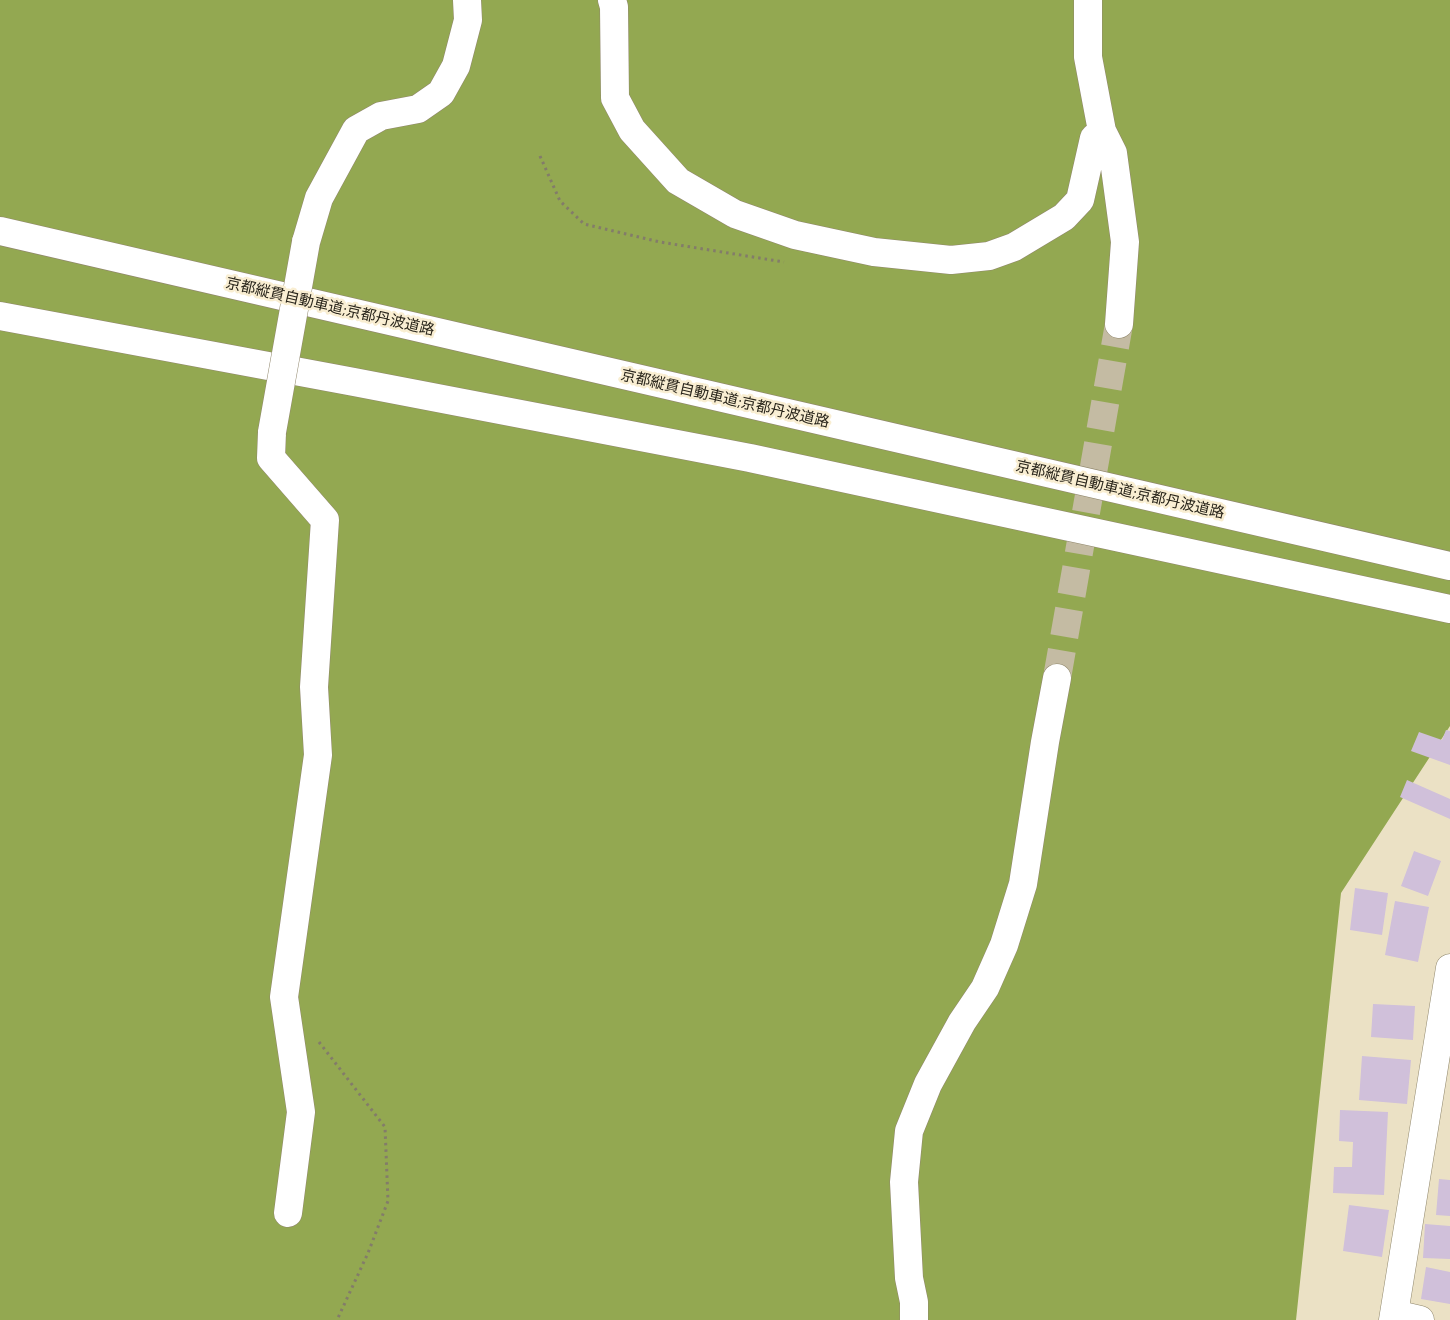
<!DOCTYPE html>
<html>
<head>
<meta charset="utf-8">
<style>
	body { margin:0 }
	canvas { display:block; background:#ebe1c5 }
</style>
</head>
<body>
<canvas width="1450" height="1320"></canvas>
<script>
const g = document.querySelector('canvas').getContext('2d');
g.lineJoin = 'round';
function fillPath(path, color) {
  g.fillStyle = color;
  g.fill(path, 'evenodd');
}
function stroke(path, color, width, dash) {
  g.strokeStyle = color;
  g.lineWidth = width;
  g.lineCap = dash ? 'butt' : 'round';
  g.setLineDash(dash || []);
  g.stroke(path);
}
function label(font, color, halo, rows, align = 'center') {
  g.font = font + ' "Zilla Slab","Noto Sans JP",serif';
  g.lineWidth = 5;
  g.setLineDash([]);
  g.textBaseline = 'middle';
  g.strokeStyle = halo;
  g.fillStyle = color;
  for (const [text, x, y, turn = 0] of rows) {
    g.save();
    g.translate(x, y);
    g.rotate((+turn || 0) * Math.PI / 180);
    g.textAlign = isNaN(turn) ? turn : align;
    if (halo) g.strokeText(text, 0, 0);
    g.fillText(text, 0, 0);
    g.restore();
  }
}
const forest = new Path2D(`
	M0 0H1450V726L1341 893 1296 1320H0Z`);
const building = new Path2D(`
	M1446 730 1450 731V765L1411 751 1419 732 1442 740Z
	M1407 780 1450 799V819L1400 797Z
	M1414 851 1441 861 1428 896 1401 886Z
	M1355 888 1388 893 1382 935 1350 930Z
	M1395 901 1429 907 1418 962 1385 955Z
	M1373 1004 1415 1006 1413 1040 1371 1037Z
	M1362 1056 1411 1060 1407 1104 1359 1100Z
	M1340 1110 1388 1112 1384 1195 1333 1193 1334 1167H1352L1353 1142 1339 1141Z
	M1439 1179 1450 1180V1216L1436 1215Z
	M1349 1205 1389 1210 1382 1257 1343 1251Z
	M1425 1224 1450 1226V1259L1423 1258Z
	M1426 1267 1450 1272V1304L1421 1299Z`);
const minorTunnel = new Path2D(`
	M1057 678 1119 324`);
const path = new Path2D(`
	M540 156 560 201 584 224 660 242 784 262
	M319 1042 385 1127 388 1201 368 1253 337 1320`);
const minor = new Path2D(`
	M612 0 614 7 615 98 632 130 678 181 735 214 795 235 874 252 951 260 989 256 1014 247 1064 217 1080 200 1094 138 1102 131
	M1088 0V57L1102 131 1113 153 1125 242 1119 324
	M306 242 319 198 356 130 381 116 418 109 441 93 456 66 468 20 467 0
	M272 432 271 458 325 520 314 687 318 755 284 997 301 1112 288 1213
	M1394 1314 1420 1320
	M914 1320V1302L909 1278 904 1182 909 1131 928 1084 962 1022 985 988 1004 945 1023 884 1045 742 1057 678
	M1393 1320 1450 968`);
const highway = new Path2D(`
	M0 231 1450 566
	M0 316 354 382 750 458 1450 609`);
const minorBridge = new Path2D(`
	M272 432 306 242`);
const streetNames = [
	["京都縦貫自動車道;京都丹波道路",330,307,13],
	["京都縦貫自動車道;京都丹波道路",725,399,13],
	["京都縦貫自動車道;京都丹波道路",1120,490,13]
];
fillPath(forest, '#93a851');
fillPath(building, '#d0c0da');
stroke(minorTunnel, '#c4bba3', 28, [28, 14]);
stroke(minor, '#90876c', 29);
stroke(highway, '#90876c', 29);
stroke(path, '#837c6a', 3, [2.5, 4]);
stroke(minor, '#fff', 28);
stroke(highway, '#fff', 28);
stroke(minorBridge, '#90876c', 29, []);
stroke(minorBridge, '#fff', 28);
label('15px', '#29251b', '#f9eed2', streetNames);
</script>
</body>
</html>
